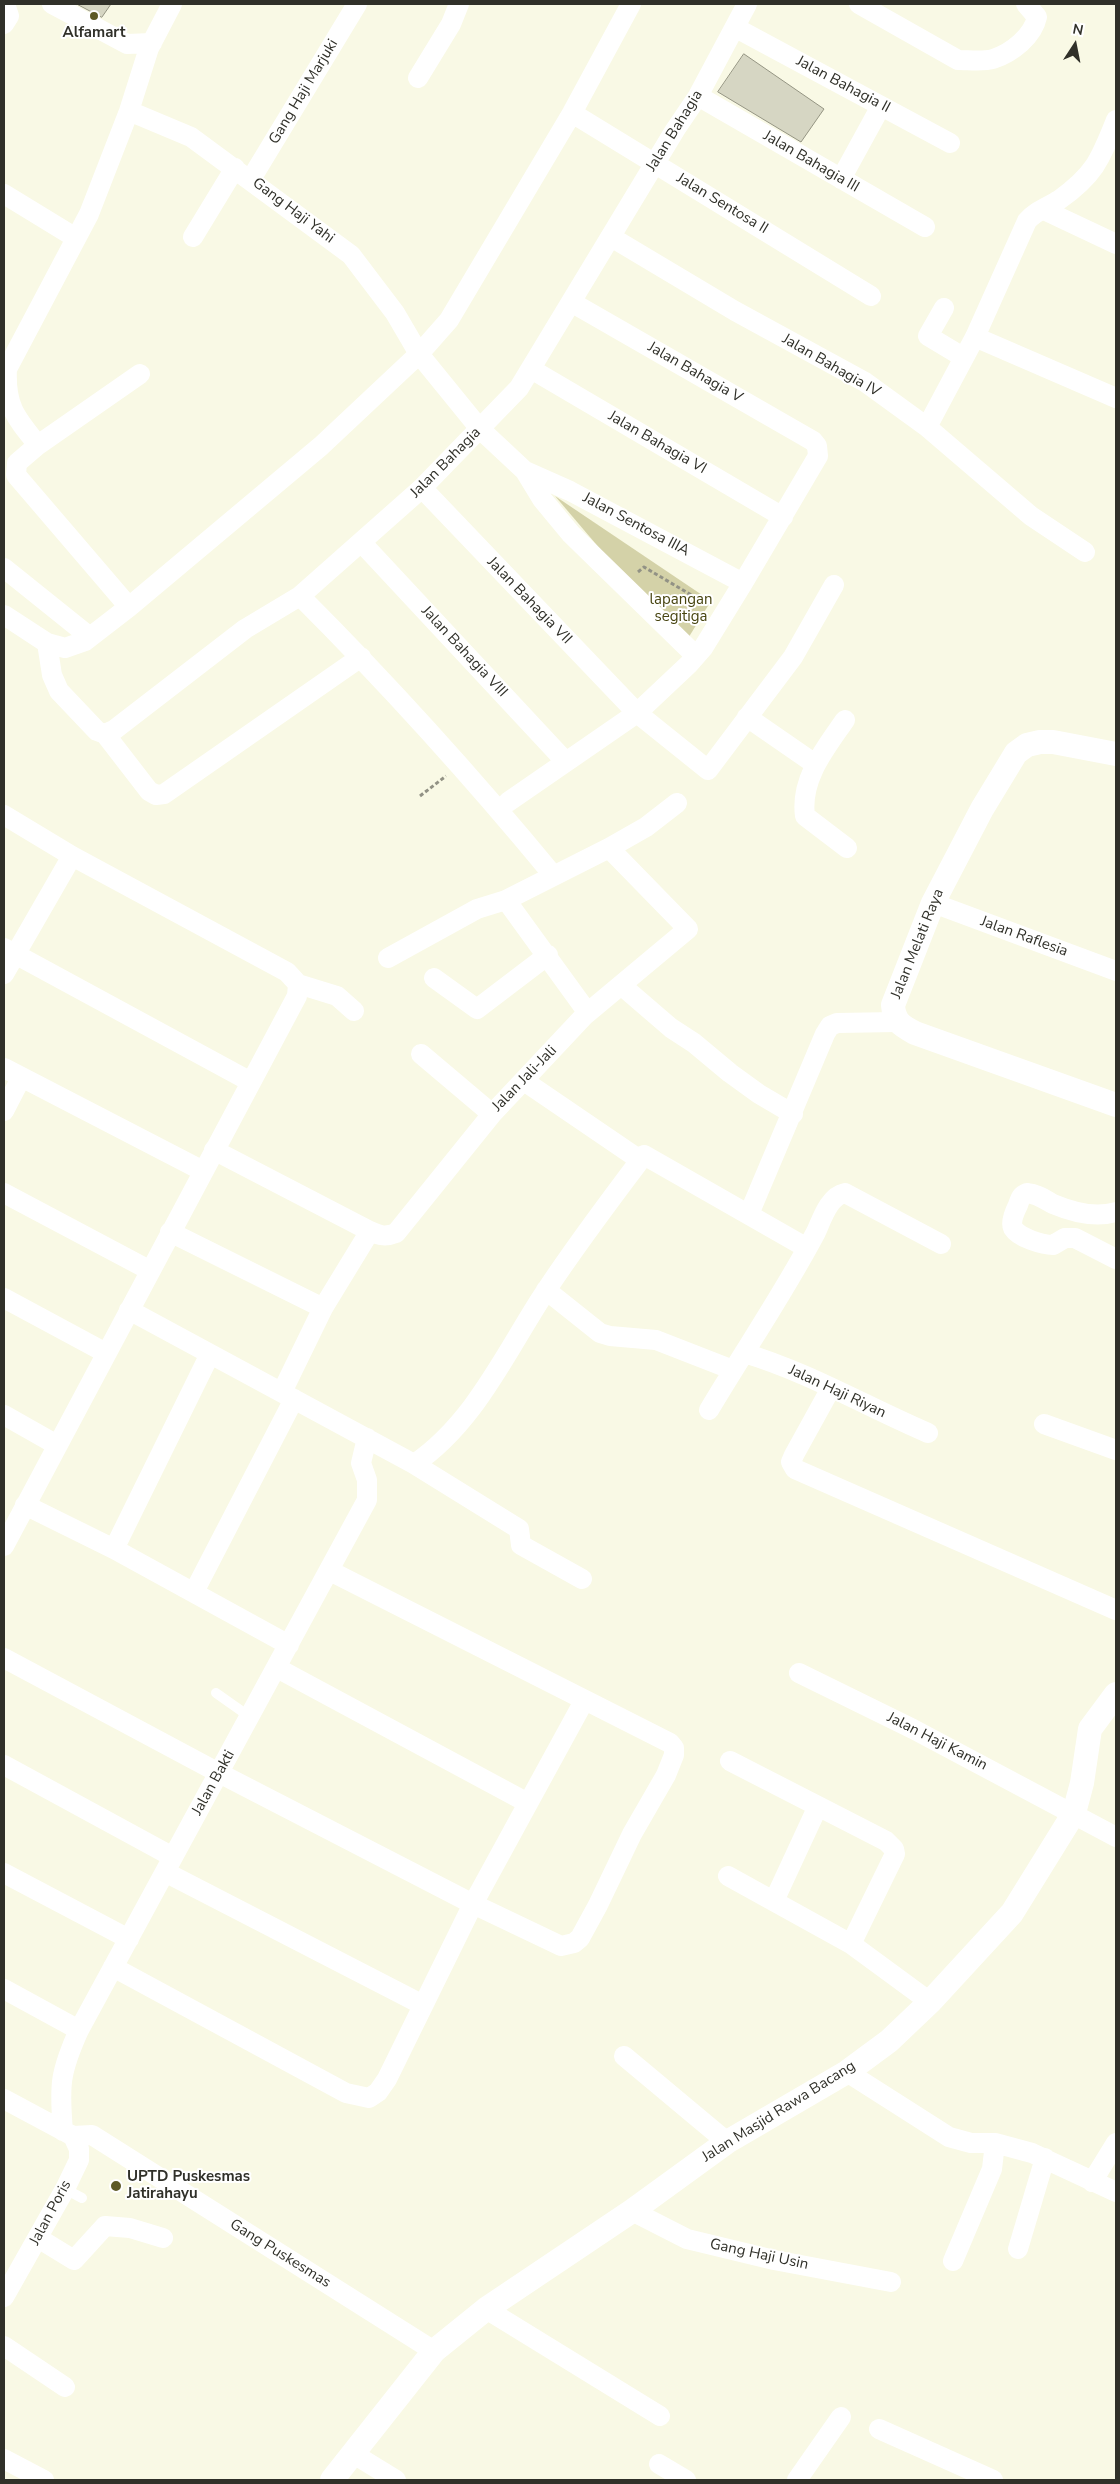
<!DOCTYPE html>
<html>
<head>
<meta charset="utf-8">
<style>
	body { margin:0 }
	#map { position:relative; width:1120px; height:2484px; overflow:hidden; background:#f9f9e5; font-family:"Nunito Sans",sans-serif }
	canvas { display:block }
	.frame { position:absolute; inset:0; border:5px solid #303029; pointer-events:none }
	.north { position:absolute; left:1050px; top:20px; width:50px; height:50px; -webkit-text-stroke:4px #fff; paint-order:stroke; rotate:11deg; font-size:14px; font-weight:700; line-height:20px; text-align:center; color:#303029 }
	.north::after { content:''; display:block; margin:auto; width:18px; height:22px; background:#303029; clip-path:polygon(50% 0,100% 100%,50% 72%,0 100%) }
</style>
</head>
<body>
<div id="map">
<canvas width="1120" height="2484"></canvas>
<div class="frame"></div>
<div class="north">N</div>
</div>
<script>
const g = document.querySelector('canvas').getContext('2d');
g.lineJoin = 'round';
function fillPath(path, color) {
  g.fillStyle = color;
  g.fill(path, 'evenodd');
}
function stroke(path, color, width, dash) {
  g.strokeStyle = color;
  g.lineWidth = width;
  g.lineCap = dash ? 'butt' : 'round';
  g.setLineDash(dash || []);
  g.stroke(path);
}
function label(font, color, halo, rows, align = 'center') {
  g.font = font + ' "Nunito Sans",sans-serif';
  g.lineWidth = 4;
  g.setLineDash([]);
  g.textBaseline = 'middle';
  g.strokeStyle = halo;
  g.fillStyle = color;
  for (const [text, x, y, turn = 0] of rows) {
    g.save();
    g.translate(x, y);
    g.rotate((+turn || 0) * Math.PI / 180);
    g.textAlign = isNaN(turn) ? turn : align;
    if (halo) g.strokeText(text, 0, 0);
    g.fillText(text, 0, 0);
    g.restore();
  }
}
const green = new Path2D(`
	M555 496 711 601 687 640 675 637Z`);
const building = new Path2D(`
	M77 4H111L102 17Z
	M744 54 824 109 801 142 718 92Z`);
const path = new Path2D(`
	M638 572 644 567 698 599 686 619
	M420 796 446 776`);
const service = new Path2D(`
	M216 1693 250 1717
	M65 2189 82 2198`);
const minor = new Path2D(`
	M52 4 127 44 152 43
	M859 4 958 60C969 60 983 62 993 59 1012 53 1033 36 1037 17L1026 4
	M4 24 9 16 5 4
	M736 28 950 143
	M418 78 451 24 459 4
	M698 96 925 227
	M129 111 191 137 351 255 395 313 419 354 480 429 525 471 542 499 571 534 696 656
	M572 113 871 296
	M251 179 357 4
	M841 179 881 106
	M4 194 76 238
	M1044 210 1116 244
	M193 237 235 168
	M611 237 735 311 865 382 927 427 1031 516 1085 552
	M944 308 928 336 963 357
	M975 337 1116 398
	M531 369 783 517
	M927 427 975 337 1027 221C1035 211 1048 207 1059 200 1095 174 1100 160 1116 120
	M38 445C16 418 5 406 7 369L89 214 129 111 149 48 172 4
	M525 471 570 491 743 583
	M422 488 637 713 708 770 793 657 834 585
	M361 542 566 762
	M4 568 90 637
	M300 596C389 685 473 778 553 875
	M129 607 16 475 17 463 38 445 140 374
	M4 615 47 643 65 648 85 641 129 607 321 446 419 354 449 320 572 113 631 4
	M47 643 52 675 59 691 97 731 105 734 114 730 245 629 300 596 422 488 519 388 675 130 698 96 747 4
	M747 717 815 764
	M845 720C825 749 800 779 805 816L847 848
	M105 734 149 791 156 795 164 794 361 657
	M508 802 637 713 689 664 703 648 743 583 818 456 817 446 813 441 571 302
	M4 815 72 856 287 972 298 984 297 996 4 1546
	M933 903 1116 971
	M4 948 251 1082
	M388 958 477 909 506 900 609 848 646 827 677 803
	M4 974 72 856
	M434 978 477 1009 548 955
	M298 984 337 996 354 1011
	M621 985 671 1028 694 1043 730 1073 759 1094 793 1114
	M585 1015 688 929 609 848
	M421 1054 492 1114
	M4 1068 203 1171
	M524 1081 640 1160
	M4 1111 21 1078
	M214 1150 370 1231 323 1308 282 1392
	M4 1193 149 1270
	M1116 1212C1096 1218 1072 1212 1053 1204 1044 1199 1037 1194 1027 1193 1021 1195 1020 1199 1018 1205 1015 1211 1010 1222 1013 1228 1019 1238 1043 1245 1053 1245L1065 1238H1075L1116 1259
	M749 1214 825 1034 830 1026 837 1023 897 1022
	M370 1231C380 1236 386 1237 396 1233L492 1114 585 1015V1009L506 900
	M170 1232 323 1308
	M546 1290 600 1333 610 1336 656 1340 733 1370
	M4 1298 106 1353
	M129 1310 414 1464 519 1529 521 1545 582 1579
	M744 1353C808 1372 867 1407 928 1433
	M831 1388 794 1455 791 1462 795 1469 1116 1610
	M709 1410C744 1351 784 1293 816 1232 822 1219 829 1196 845 1193L941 1244
	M4 1415 57 1445
	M1044 1424 1116 1450
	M414 1464C472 1425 503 1358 540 1300 572 1250 609 1202 644 1155L807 1248
	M25 1505 114 1549 289 1645
	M114 1549 210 1354
	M194 1592 294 1399
	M4 1658 219 1773 473 1904 561 1946 574 1943 580 1938 598 1905 632 1834 666 1775 674 1755V1748L670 1743 330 1571
	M277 1668 528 1803
	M799 1673 913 1729 1116 1837
	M730 1761 886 1841 894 1849 895 1854 851 1944
	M4 1765 173 1857
	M165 1872 423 2005
	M4 1873 129 1939
	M728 1876 851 1944 930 2002
	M774 1901 818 1806
	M113 1967 346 2093 369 2098 378 2092 387 2079 473 1904 584 1701
	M4 1989 79 2030
	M624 2056 727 2142
	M847 2072 949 2137 971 2143H995L1032 2153 1116 2192
	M4 2099 73 2136 79 2149V2160L65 2189 4 2297
	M63 2131C59 2085 60 2072 79 2030L367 1500V1480L361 1463 367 1438
	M73 2136 92 2135 434 2351
	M1092 2182 1116 2143
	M632 2211 687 2239 774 2260 891 2282
	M38 2238 74 2260 105 2226 130 2228 163 2238
	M1018 2249 1045 2158
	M953 2261 992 2169 995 2143
	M486 2309 660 2416
	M4 2346 65 2387
	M879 2429 993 2480
	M352 2453 396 2480
	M4 2459 44 2480
	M659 2464 686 2480
	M797 2480 841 2417`);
const tertiary = new Path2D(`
	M1116 754 1053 742H1040L1027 745 1016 753 982 809 933 903 893 1005C894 1022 902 1026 915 1033L1116 1105
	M332 2480 434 2351 486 2309 632 2211 727 2142 847 2072 889 2041 930 2002 1012 1913 1074 1813 1082 1783 1090 1729 1116 1694`);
const markers = [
	[94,16,5,"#5d5926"],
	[116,2186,6,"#5d5926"]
];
const poiNames = [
	["Alfamart",94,33],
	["UPTD Puskesmas",127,2177,"left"],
	["Jatirahayu",127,2194,"left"]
];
const streetNames = [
	["Jalan Bahagia II",843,85,28],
	["Gang Haji Marjuki",304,92,-59],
	["Jalan Bahagia",675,131,-58],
	["Jalan Bahagia III",811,162,30],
	["Jalan Sentosa II",722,204,31],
	["Gang Haji Yahi",293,211,37],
	["Jalan Bahagia IV",831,366,30],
	["Jalan Bahagia V",695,373,30],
	["Jalan Bahagia VI",657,443,30],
	["Jalan Bahagia",446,463,-45],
	["Jalan Sentosa IIIA",636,525,28],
	["Jalan Bahagia VII",529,601,46],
	["Jalan Bahagia VIII",464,652,47],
	["Jalan Raflesia",1024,937,20],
	["Jalan Melati Raya",918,944,-68],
	["Jalan Jali-Jali",525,1079,-46],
	["Jalan Haji Riyan",837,1392,25],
	["Jalan Haji Kamin",937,1742,27],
	["Jalan Bakti",214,1783,-61],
	["Jalan Masjid Rawa Bacang",779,2112,-32],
	["Jalan Poris",51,2213,-62],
	["Gang Puskesmas",280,2254,32],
	["Gang Haji Usin",759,2255,12]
];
const parkNames = [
	["lapangan",681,600],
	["segitiga",681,617]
];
fillPath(green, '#d4d2a8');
fillPath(building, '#d6d6c3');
stroke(building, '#949482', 1);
stroke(path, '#929285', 3, [4, 2.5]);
stroke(service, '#fff', 10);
stroke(minor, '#fff', 20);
stroke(tertiary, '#fff', 24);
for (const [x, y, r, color] of markers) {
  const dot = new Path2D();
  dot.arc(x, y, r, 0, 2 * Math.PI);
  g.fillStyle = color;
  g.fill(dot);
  stroke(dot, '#fff', 2);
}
label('bold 15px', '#303029', '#fff', poiNames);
label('15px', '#303029', '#fff', streetNames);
label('15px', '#474410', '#fff', parkNames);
</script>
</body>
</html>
